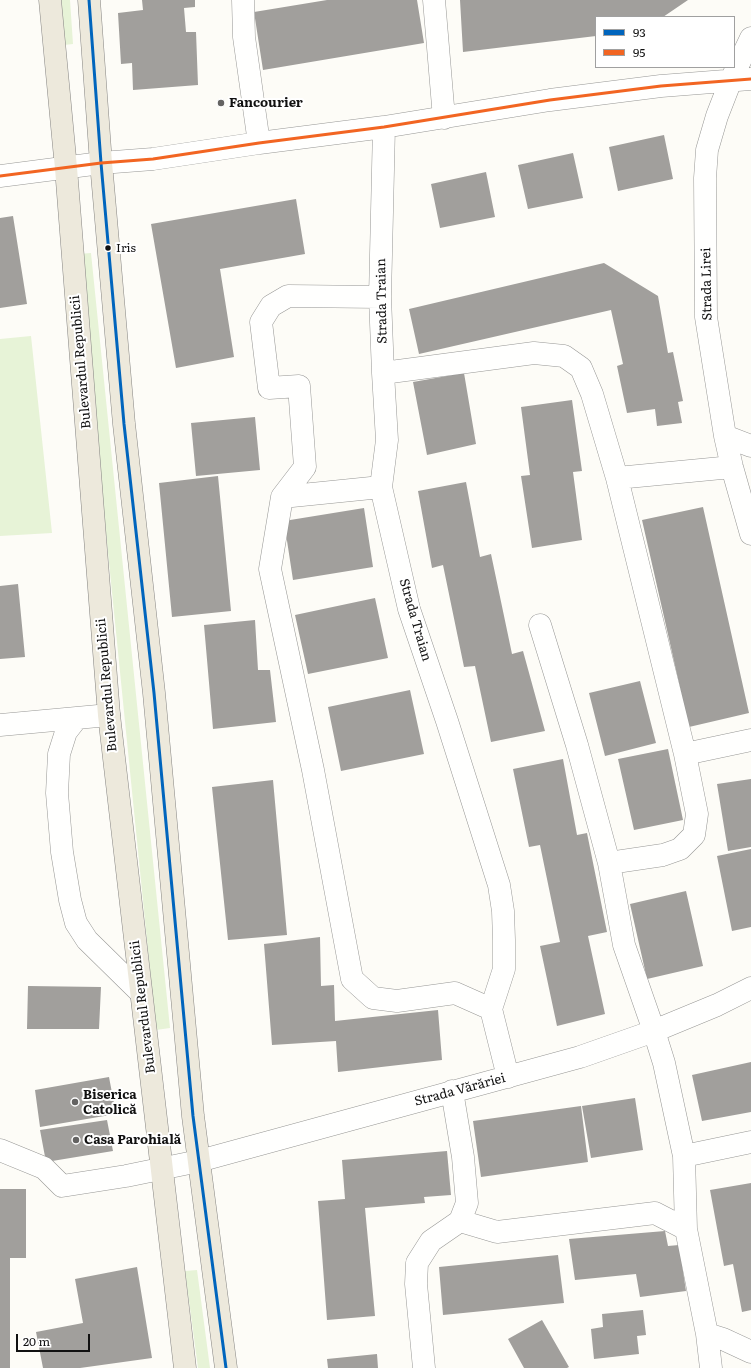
<!DOCTYPE html>
<html>
<head>
<meta charset="utf-8">
<style>
	body { margin:0 }
	#map { position:relative; width:751px; height:1368px; overflow:hidden; background:#fdfcf7; font-family:Literata,serif }
	canvas { display:block }
	.legend { position:absolute; left:595px; top:16px; width:140px; height:52px; box-sizing:border-box; background:#fff; border:1px solid #a0a0a0; margin:0; padding:5px 7px; list-style:none; font-size:12px; color:#111 }
	.legend li { display:flex; align-items:center; gap:8px; height:20px }
	.legend b { width:20px; border:1px solid #a0a0a0 }
	.scale { position:absolute; left:16px; top:1334px; width:74px; height:18px; box-sizing:border-box; border:2px solid #111; border-top:0; padding-left:5px; font-size:12px; line-height:14px; white-space:nowrap; color:#111; -webkit-text-stroke:3px #fff; paint-order:stroke }
</style>
</head>
<body>
<div id="map">
<canvas width="751" height="1368"></canvas>
<ul class="legend">
<li><b style="height:5px;background:#0065bd"></b>93</li>
<li><b style="height:5px;background:#f26522"></b>95</li>
</ul>
<div class="scale">20 m</div>
</div>
<script>
const g = document.querySelector('canvas').getContext('2d');
g.lineJoin = 'round';
function fillPath(path, color) {
  g.fillStyle = color;
  g.fill(path, 'evenodd');
}
function stroke(path, color, width, dash) {
  g.strokeStyle = color;
  g.lineWidth = width;
  g.lineCap = dash ? 'butt' : 'round';
  g.setLineDash(dash || []);
  g.stroke(path);
}
function label(font, color, halo, rows, align = 'center') {
  g.font = font + ' Literata,serif';
  g.lineWidth = 4;
  g.setLineDash([]);
  g.textBaseline = 'middle';
  g.strokeStyle = halo;
  g.fillStyle = color;
  for (const [text, x, y, turn = 0] of rows) {
    g.save();
    g.translate(x, y);
    g.rotate((+turn || 0) * Math.PI / 180);
    g.textAlign = isNaN(turn) ? turn : align;
    if (halo) g.strokeText(text, 0, 0);
    g.fillText(text, 0, 0);
    g.restore();
  }
}
const green = new Path2D(`
	M61 0H70L73 44 64 45Z
	M91 253 170 1028 156 1030 78 254Z
	M31 336 52 533 0 536V339Z
	M197 1270 210 1368H198L185 1271Z`);
const building = new Path2D(`
	M142 0H195V7L184 8 186 32H196L198 85 133 90 132 63 121 64 118 13 143 10Z
	M327 0H417L424 43 263 70 254 12Z
	M460 0H688L663 17H596V36L463 52Z
	M664 135 673 179 618 191 609 147Z
	M573 153 583 198 528 209 518 165Z
	M486 172 495 217 440 228 431 184Z
	M296 199 305 254 220 269 234 357 176 368 151 224Z
	M13 216 27 304 0 308V218Z
	M604 263 658 296 668 353 673 352 683 401 678 402 682 423 657 426 655 409 627 413 617 366 623 364 611 310 419 354 409 309Z
	M464 373 476 444 427 455 413 382Z
	M572 400 582 471 573 472 582 540 532 548 521 476 530 475 521 407Z
	M255 417 260 470 196 476 191 423Z
	M218 476 231 611 172 617 159 483Z
	M466 482 480 557 491 554 512 654 523 651 545 731 491 742 475 666 464 667 443 565 432 568 418 491Z
	M703 507 749 713 689 727 642 520Z
	M364 508 373 567 293 580 284 521Z
	M18 584 25 657 0 659V586Z
	M375 598 388 658 308 674 295 615Z
	M255 620 258 670H270L276 722 213 729 204 625Z
	M640 681 656 743 605 756 589 693Z
	M410 690 424 754 341 771 328 707Z
	M668 749 683 820 634 830 618 759Z
	M563 759 577 835 587 833 607 932 588 936 605 1014 557 1026 540 946 560 942 540 845 529 847 513 769Z
	M751 779V847L728 851 717 784Z
	M273 780 287 935 228 940 212 787Z
	M751 849V927L732 931 717 856Z
	M686 891 703 966 647 979 630 904Z
	M320 937 321 986 334 985 335 1021 438 1010 442 1060 338 1072 336 1041 272 1045 264 944Z
	M28 986 101 987 99 1029H27Z
	M751 1062V1112L702 1121 692 1075Z
	M109 1077 116 1114 40 1127 35 1090Z
	M635 1098 643 1150 591 1158 582 1106Z
	M581 1106 588 1162 481 1177 473 1121Z
	M107 1120 113 1151 46 1162 40 1130Z
	M447 1151 451 1195 424 1197 425 1203 365 1208 375 1316 327 1320 318 1201 345 1199 342 1160Z
	M751 1183V1310L742 1312 733 1264 724 1266 710 1190Z
	M0 1189H26V1258H10V1368H0Z
	M665 1231 668 1246 679 1245 686 1291 640 1297 636 1274 575 1280 569 1239Z
	M558 1255 564 1303 443 1315 439 1267Z
	M137 1267 152 1358 80 1368H43L36 1332 83 1323 75 1279Z
	M643 1310 646 1335 637 1336 639 1354 594 1359 591 1329 603 1327 602 1314Z
	M542 1320 569 1367 567 1368H524L508 1339Z
	M377 1354 378 1368H328L327 1359Z`);
const minor = new Path2D(`
	M243 0 244 37 259 143
	M434 0 444 118
	M751 38 731 80 717 116 707 150 705 178 706 317 725 436 732 467 751 534
	M384 127 380 297 383 373 387 440 381 487 409 609 447 721 499 885 503 911 504 940V969L491 1009 508 1077
	M0 176 101 163 153 159 259 143 384 127 550 100 661 86 751 79
	M380 297 288 296 271 306 261 322 269 388 299 386 305 467 282 497 270 569 313 770 352 979 373 998 397 1001 455 993 491 1009
	M383 373 534 353 564 356 581 368 592 394 617 478 732 467
	M725 436 751 446
	M617 478 685 754
	M282 497 381 487
	M540 625 577 745 609 863
	M77 718 66 732 59 754 57 793 62 852 70 900 76 923 87 940 141 993
	M0 725 109 715
	M452 1091 463 1157 467 1203 460 1221
	M0 1150 44 1168 62 1186 126 1176 199 1161 580 1057 654 1031 717 1005 751 988
	M684 1156 751 1142
	M686 1229 684 1156 664 1063 654 1031 624 945 609 863 663 855 680 849 694 835 697 814 685 754 751 740
	M707 1334 723 1339 751 1352
	M424 1368 416 1284 417 1263 431 1241 460 1221 497 1232 655 1213 686 1229 707 1334 711 1368`);
const major = new Path2D(`
	M50 0 66 168 109 715 185 1368
	M89 0 101 163 124 424 154 693 193 1116 226 1368`);
const bus1 = new Path2D(`
	M89 0 101 163 124 424 154 693 193 1116 226 1368`);
const bus2 = new Path2D(`
	M0 176 101 163 153 159 259 143 384 127 550 100 661 86 751 79`);
const markers = [
	[221,103,4,"#646362"],
	[108,248,3.5,"#111"],
	[75,1102,4,"#646362"],
	[76,1140,4,"#646362"]
];
const busNames = [
	["Iris",116,248]
];
const poiNames = [
	["Fancourier",229,103],
	["Biserica",83,1095],
	["Catolică",83,1110],
	["Casa Parohială",84,1140]
];
const streetNames = [
	["Strada Lirei",707,284,-91],
	["Strada Traian",382,301,-91],
	["Bulevardul Republicii",81,362,-95],
	["Strada Traian",415,620,74],
	["Bulevardul Republicii",107,685,-95],
	["Bulevardul Republicii",143,1007,-97],
	["Strada Vărăriei",460,1090,-15]
];
fillPath(green, '#e7f3d7');
fillPath(building, '#a19f9c');
stroke(minor, '#979795', 23);
stroke(major, '#858482', 23);
stroke(minor, '#fffffe', 22);
stroke(major, '#ede9dc', 22);
stroke(bus1, '#0065bd', 3);
stroke(bus2, '#f26522', 3);
for (const [x, y, r, color] of markers) {
  const dot = new Path2D();
  dot.arc(x, y, r, 0, 2 * Math.PI);
  g.fillStyle = color;
  g.fill(dot);
  stroke(dot, '#fff', 1.5);
}
label('12px', '#111', '#fff', busNames, 'left');
label('bold 13px', '#111', '#fff', poiNames, 'left');
label('13px', '#111', '#fff', streetNames);
</script>
</body>
</html>
